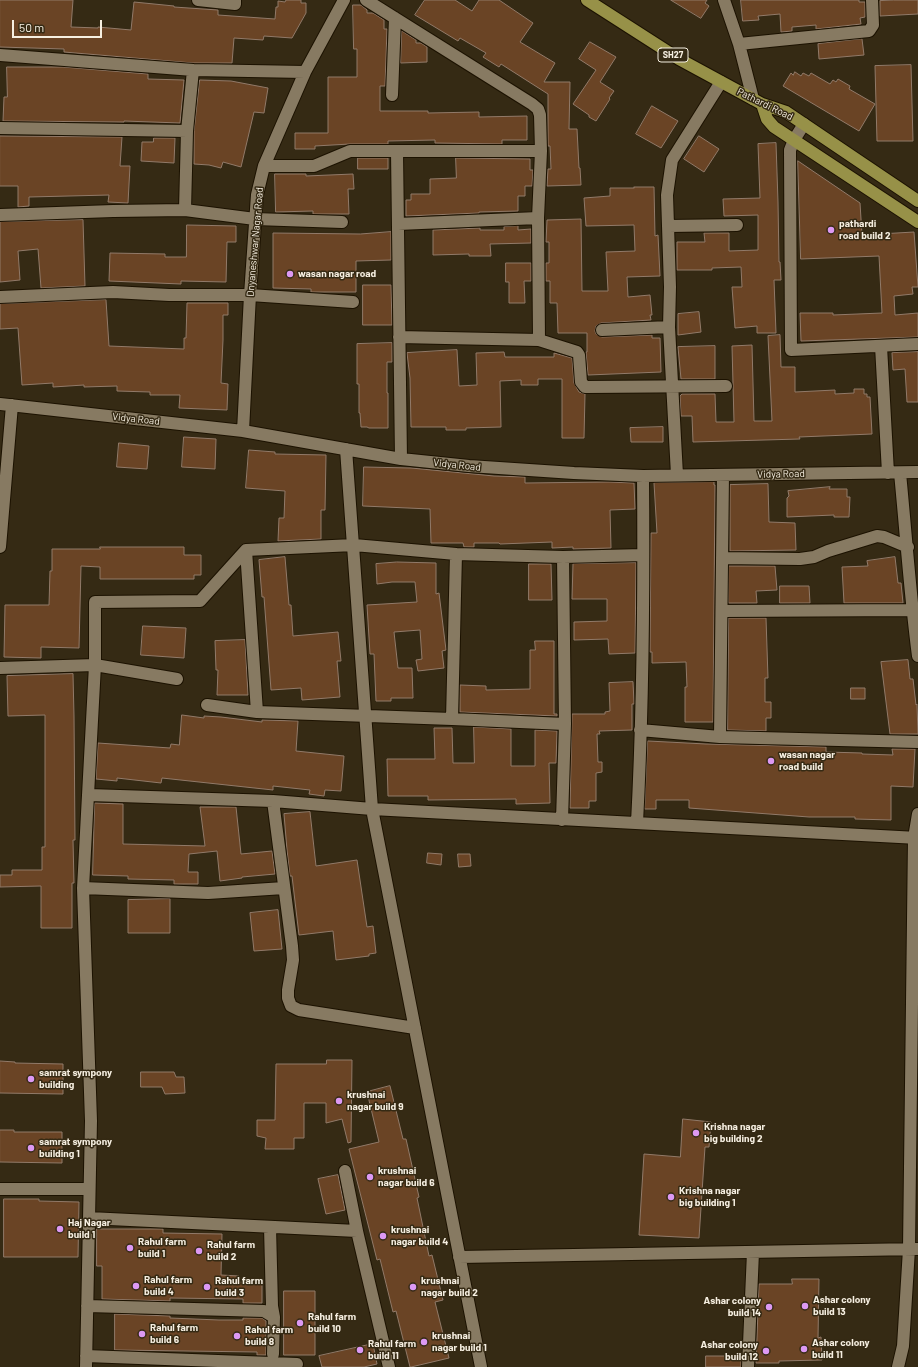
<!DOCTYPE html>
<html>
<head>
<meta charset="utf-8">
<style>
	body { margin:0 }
	#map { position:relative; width:918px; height:1367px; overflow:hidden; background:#352a14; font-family:Barlow,sans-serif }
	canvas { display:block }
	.scale { position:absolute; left:12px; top:20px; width:90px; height:18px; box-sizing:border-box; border:2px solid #f6efe1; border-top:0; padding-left:5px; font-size:12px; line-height:14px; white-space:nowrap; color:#f6efe1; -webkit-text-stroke:3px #352a14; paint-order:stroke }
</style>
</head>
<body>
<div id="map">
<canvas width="918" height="1367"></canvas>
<div class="scale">50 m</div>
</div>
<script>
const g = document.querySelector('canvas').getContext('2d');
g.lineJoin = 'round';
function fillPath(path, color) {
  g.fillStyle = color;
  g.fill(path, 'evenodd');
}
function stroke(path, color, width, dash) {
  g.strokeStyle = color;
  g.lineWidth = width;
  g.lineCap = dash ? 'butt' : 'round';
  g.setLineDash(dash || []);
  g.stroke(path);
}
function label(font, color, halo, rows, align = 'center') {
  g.font = font + ' Barlow,sans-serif';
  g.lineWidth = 3;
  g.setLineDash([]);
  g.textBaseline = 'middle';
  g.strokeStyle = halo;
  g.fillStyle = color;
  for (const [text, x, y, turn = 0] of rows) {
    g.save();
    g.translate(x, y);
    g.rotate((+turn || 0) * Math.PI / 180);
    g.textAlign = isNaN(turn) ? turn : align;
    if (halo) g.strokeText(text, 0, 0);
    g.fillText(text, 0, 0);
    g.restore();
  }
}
const building = new Path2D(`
	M0 0H73L71 27 98 28V27L131 30 134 2 174 6V7L218 10V15L275 19 276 7H278V1L285 2 286 0H301V3H306V13L292 38 264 36 263 40 234 38 232 63H193L64 52V49L0 47Z
	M425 0H455L472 11 479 0H499L533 23 520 42 555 63 544 82H570L569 129H577L579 168H580L581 185 547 186 548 169H551L550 146H548V94L501 64 499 67 483 57 486 53 460 38 458 41 415 15Z
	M671 0H707L705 3 709 6 701 18Z
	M741 0H859V2H865V17L860 18 861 24 816 29V25L792 27V31L781 32 780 14 758 16 759 20 743 21Z
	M894 0H918V14L880 16V1Z
	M353 5H361L367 10V13H373L384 20V29H387L385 86H380V111H428V113L479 112V117L527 116V140H502V144L435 143V140L388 141V144H350L315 146V149H295V133H328V77H357V49H354Z
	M402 31 416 40V43H421L427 47V62L401 63Z
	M862 39 864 55 819 59 818 44Z
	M590 42 616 57 600 82 614 91 609 98 610 99 596 121 589 117V115L573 104 596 70 579 59Z
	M911 65 913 141H877L875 66Z
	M7 67H63L148 74V79L184 80 180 123 124 121V122L3 121 4 97H7Z
	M795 72 801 76 803 73 809 76 811 73 830 84 833 80 836 82 838 79 850 86 849 89 875 104 859 131 783 86 791 73 793 75Z
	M200 80 231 81 268 88 264 113 254 112 241 167 223 162 221 168 209 165 194 164V131Z
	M652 106 678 121 661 148 636 134Z
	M0 136 122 137 120 166H130L128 203 108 202 109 195 29 197V206L18 207V186H0Z
	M699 136 719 149 704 172 684 159Z
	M154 138H175L174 163 141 161 142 142H153Z
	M776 143 778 202 779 262H780L781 280H774L776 333H757V326L735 328 732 287H742L741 267 712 268V270H677V242H705L704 233H729V251L758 250V215L724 216 723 199 760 198 758 144Z
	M358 158H388V169H358Z
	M456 158 530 159V170H533L532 186H525V196H518V211L479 212V213L406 216V200H411V194H430V179L456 178Z
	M798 161 860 203 862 235 914 232 918 287H912L913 294 894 296 895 315 918 313V337L801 341 800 313H833V315L882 313 879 256 801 259Z
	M275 174H306V176L353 174 354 189H348L349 214H313V211L276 212Z
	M634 187H654L655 236 658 235 660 276 627 277 628 297 650 295 652 315H650L651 320 601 323 596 326 595 331 596 334 602 337 652 335V338H660L661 372 588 375 586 352H587V333H558L557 303H550V281H546V263H549V242H546L547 220 581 219 582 291H608L606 252 635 251 634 225 586 226 584 198 610 196V188H634Z
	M83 220 85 286 41 288 38 249 18 251 20 280 0 282V222Z
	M187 225 236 226V242H227L226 282 181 281V284L109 281 110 253 165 254V257H186Z
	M518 226V230L531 229V243L490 244 491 256H469V254L433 255V230L480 228V230H504V227Z
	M391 232V260L356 261V292H311V289L273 288V233L360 234Z
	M506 263H531V281H524L525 303H509V282H506Z
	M363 285H391L392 325H363Z
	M106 300 109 346 184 349V338H186L187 303H228V315H223V340L221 383 228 384 227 410 179 408 180 395H150V392L117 391V386L84 387V385L53 387V383L22 385 18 328 0 329V304Z
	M699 312 701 332 678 335V314Z
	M780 335 781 367H795V392L835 390V394L854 393V389H864V394H867V397H870L872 434 799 437 800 439 693 442 692 416H681L680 396 682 394H715L716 422H734L732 346 752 345 754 421H772L768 336Z
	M392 343V362H387V393H388V428H369L367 427H361L360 413H359V384H357V344Z
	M715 346V379H681L678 347Z
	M457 350 459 386 477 385 476 353 504 352 505 357H554V353L572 358 574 383 579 392 585 394 584 438H562V379H538V385H521V380L500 381 501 427 466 428V430H446V427H411L410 378 407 353Z
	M918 352V402H907L905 369 893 370 892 353Z
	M663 427V442H631L630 428Z
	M184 437 216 439 215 469 182 467Z
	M119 443 149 446 147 469 117 467Z
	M249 450 275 452V454L326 455 325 510H321V539L278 541 279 518H284L285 491 246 488Z
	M364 467 411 468 494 476 525 477V483L609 482 634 483 635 509 610 510 611 548 573 549V547L552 548V542L500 544 499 543H474V547H464L463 543H431L430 509 363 506Z
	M714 482V485H715L713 722H685V687H687L686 662 652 663V652H650L651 533H657L654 483Z
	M768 484 769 522 795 523 796 550 730 551V485Z
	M830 487 829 489H847V497H850L849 517H834V515L787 517V498L789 496 788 491Z
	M100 547H184V555H201V575H194V579H100V567L81 566 79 648 41 647V658L4 657 5 605H49L50 571H52V549H100Z
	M285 557 289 605H291L293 636 338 632 341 661H337L340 697 302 700 301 688 271 690 264 597H262L259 560Z
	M895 557 898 583H901L903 603H844L842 567 868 566 867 561Z
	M397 562 436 563V594L439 593 446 650 442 651 444 668 418 671 416 660 422 659 420 630 394 632 398 668H412L413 698H391V701H376L374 654H370L367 605 417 602 415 582H392L377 584 376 564Z
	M636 563 635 653 609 654 608 639 574 640V622L607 621V599H572L573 564Z
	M529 564H551L552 600H529Z
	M729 566H775L777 590 756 591 757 603H729Z
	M780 586H809L810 603H780Z
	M729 618H766L768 678H765V702H771V718H766V731L728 730Z
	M143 626 186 628 184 658 141 655Z
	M245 640 248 695H217L218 670H216L215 641Z
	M535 641H554V714H557V716L460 712V685L486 686V690L530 689V650H535Z
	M908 660 910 679H913L916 705 917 704 918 734H890L881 662Z
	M73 674 74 716 75 840H73L74 883H72V928H41V886L0 887V875H12V870H42V847H45V715L8 716 7 676Z
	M633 682 634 702V704H632V730L599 731 600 734H597L598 762H602V772L596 773V801H589V808H570L572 714H605V712L610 711 609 683Z
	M851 688H865V699H851Z
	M182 715 204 718V716L221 717 262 722V720L298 721 296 751 344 756 341 791 325 790 324 796 309 794 310 790 273 786V790L162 778 161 783 117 778V781L96 779 98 743 170 748 171 744 179 745Z
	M474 727 511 729V766H535V730L557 731 556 763H549L550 803 516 804V799L428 800V796H388L387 759H435L434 728H452L453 763H474Z
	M648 741 706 744 826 747V752L862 753V754L893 755 892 749H915L913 787 891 786V820L855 819V817H809L689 808V800H656V809H645Z
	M95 803 123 804V844L205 846 200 807H236L241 854 272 851 275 874 242 877V878L220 881 217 851 189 854 188 872H198V884H174V880L128 879V876L93 875Z
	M310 812 316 866 357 860 367 927 373 926 376 953 369 954V956L336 960 333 931 299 935 292 876H290L287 850 284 814Z
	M428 853 442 854 441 865 427 863Z
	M458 854H470L471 866 459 867Z
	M170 899V933H128V900Z
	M278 910 282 949 254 951 250 913Z
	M327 1060H352L351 1142 348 1143 342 1119 326 1123V1103H304V1138H294V1149H265L266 1138 257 1136V1120H275L276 1064H326Z
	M0 1061 15 1062V1063L63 1064V1094L0 1093Z
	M141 1072H174L176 1077H184L185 1093 165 1094 162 1087H141Z
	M390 1086 403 1139H406L419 1197 417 1198 429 1256 432 1255 443 1300 435 1302 449 1358 411 1367H410L396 1311 393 1312 380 1259 377 1260 349 1149 379 1142 367 1092Z
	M683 1119 711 1122 709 1147H705L699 1238 639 1235 644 1154 680 1157Z
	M0 1130H14V1132H62V1163L0 1162Z
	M338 1175 345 1210 326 1214 318 1179Z
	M4 1199H39V1201L79 1202 78 1257H4Z
	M97 1229H163V1233L222 1234 221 1275 239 1276V1282L262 1283V1303H243V1299L170 1298V1301L102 1299V1266H97Z
	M792 1279H819L818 1338 821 1337 822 1360 779 1361V1363H756L759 1284H792Z
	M284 1291H315V1355H284Z
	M115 1314 170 1316V1318L219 1320H243V1318H262L266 1321V1355H257V1352L115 1350Z
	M373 1344 377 1364 364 1367H322L319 1356Z
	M706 1356H741V1367H706Z`);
const minor = new Path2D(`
	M198 0 235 4V0
	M366 0 532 104 538 109 540 115 541 151 538 218 539 340
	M724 0 739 44 753 99
	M739 44 869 31 873 25 872 0
	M0 55 193 70 305 72
	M392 95 395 18
	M804 124 794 140 790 150 791 350 918 344
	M0 128 187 131
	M397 152 401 459
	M264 166H314L350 151H541
	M185 210 187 131 193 70
	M0 215 113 211 185 210 255 219 342 222
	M398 224 538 218
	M669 226 737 225
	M0 297 113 292 169 295H250L353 302
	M602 330 669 327
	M399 337 539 340 577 352 579 355 581 382 585 387 726 386
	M881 346 888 473
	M0 404 243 431 401 459 469 466 574 473 643 476 918 472
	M243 431 250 295 257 195 264 166 305 72 344 0
	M346 449 372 809 481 1367
	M900 473C906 534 910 595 918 656
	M677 475 669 327 670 287 667 195 672 160 721 82
	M354 545 456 554 452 719 257 712 246 550Z
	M0 547 12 405
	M456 554 563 557 643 555
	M722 558 800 559 814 557 828 551 877 536 884 537 908 547
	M722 611 912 610
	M0 668 95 665 83 888 91 1121 86 1367
	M177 679 95 665V602L200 601 246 550
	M207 705 257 712
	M452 719 565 724
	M640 730 720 737 918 742
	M720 737 723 475
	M89 795 273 801 372 809 918 838
	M273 801 292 946 293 960 288 990V998L291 1006 299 1010 415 1028
	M562 820 565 724 563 557
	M637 823C643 708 644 591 643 476
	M83 888 208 893 284 888
	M345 1171 357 1231
	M0 1189H89
	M89 1218 357 1231 389 1367
	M459 1257 918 1249
	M87 1306 264 1311 274 1317 272 1306 270 1227
	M273 1354 274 1317
	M86 1356 297 1364
	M748 1367 753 1252
	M898 1367 903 1346 909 1249 914 838 918 814`);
const major = new Path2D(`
	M587 0 679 59 762 104 786 112 918 201
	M762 104 767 119 774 127 918 222`);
const markers = [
	[831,230,4,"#dd99f3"],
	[290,274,4,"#dd99f3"],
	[771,761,4,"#dd99f3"],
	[31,1079,4,"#dd99f3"],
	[339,1101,4,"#dd99f3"],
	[696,1133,4,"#dd99f3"],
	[31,1148,4,"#dd99f3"],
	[370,1177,4,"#dd99f3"],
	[671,1197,4,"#dd99f3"],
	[60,1229,4,"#dd99f3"],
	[383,1236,4,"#dd99f3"],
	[130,1248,4,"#dd99f3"],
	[199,1251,4,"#dd99f3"],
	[136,1286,4,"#dd99f3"],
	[207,1287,4,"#dd99f3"],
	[413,1287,4,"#dd99f3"],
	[805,1306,4,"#dd99f3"],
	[769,1307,4,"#dd99f3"],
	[300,1323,4,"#dd99f3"],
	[142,1334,4,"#dd99f3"],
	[237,1336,4,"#dd99f3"],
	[424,1342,4,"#dd99f3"],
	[804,1349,4,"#dd99f3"],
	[360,1350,4,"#dd99f3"],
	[766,1351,4,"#dd99f3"]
];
const shields = [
	[673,55,30]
];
const shieldNames = [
	["SH27",673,55]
];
const streetNames = [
	["Pathardi Road",765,104,26],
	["Dnyaneshwar Nagar Road",255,242,-85],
	["Vidya Road",136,419,6],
	["Vidya Road",457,465,6],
	["Vidya Road",781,474,-1]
];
const poiNames = [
	["pathardi",839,224],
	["road build 2",839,236],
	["wasan nagar road",298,274],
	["wasan nagar",779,755],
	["road build",779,767],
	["samrat sympony",39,1073],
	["building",39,1085],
	["krushnai",347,1095],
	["nagar build 9",347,1107],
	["Krishna nagar",704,1127],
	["big building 2",704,1139],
	["samrat sympony",39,1142],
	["building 1",39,1154],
	["krushnai",378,1171],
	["nagar build 6",378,1183],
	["Krishna nagar",679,1191],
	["big building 1",679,1203],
	["Haj Nagar",68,1223],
	["build 1",68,1235],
	["krushnai",391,1230],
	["nagar build 4",391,1242],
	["Rahul farm",138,1242],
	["build 1",138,1254],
	["Rahul farm",207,1245],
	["build 2",207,1257],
	["Rahul farm",144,1280],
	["build 4",144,1292],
	["Rahul farm",215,1281],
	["build 3",215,1293],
	["krushnai",421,1281],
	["nagar build 2",421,1293],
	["Ashar colony",813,1300],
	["build 13",813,1312],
	["Ashar colony",761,1301,"right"],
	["build 14",761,1313,"right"],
	["Rahul farm",308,1317],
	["build 10",308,1329],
	["Rahul farm",150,1328],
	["build 6",150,1340],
	["Rahul farm",245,1330],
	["build 8",245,1342],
	["krushnai",432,1336],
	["nagar build 1",432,1348],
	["Ashar colony",812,1343],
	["build 11",812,1355],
	["Rahul farm",368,1344],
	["build 11",368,1356],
	["Ashar colony",758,1345,"right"],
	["build 12",758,1357,"right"]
];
fillPath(building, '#6a4425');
stroke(building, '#917a69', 1);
stroke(minor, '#1c1200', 14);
stroke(major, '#1c1200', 14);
stroke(minor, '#877a62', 12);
stroke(major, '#979148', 12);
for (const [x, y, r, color] of markers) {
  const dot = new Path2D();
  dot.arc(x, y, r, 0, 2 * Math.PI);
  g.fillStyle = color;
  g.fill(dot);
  stroke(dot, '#352a14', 1.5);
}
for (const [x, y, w] of shields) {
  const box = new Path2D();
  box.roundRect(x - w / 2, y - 7, w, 14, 3);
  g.fillStyle = '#352a14';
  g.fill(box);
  stroke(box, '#f6efe1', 1);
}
label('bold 9px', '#f6efe1', null, shieldNames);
label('10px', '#f6efe1', '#352a14', streetNames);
label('bold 10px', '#f6efe1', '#352a14', poiNames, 'left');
</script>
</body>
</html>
